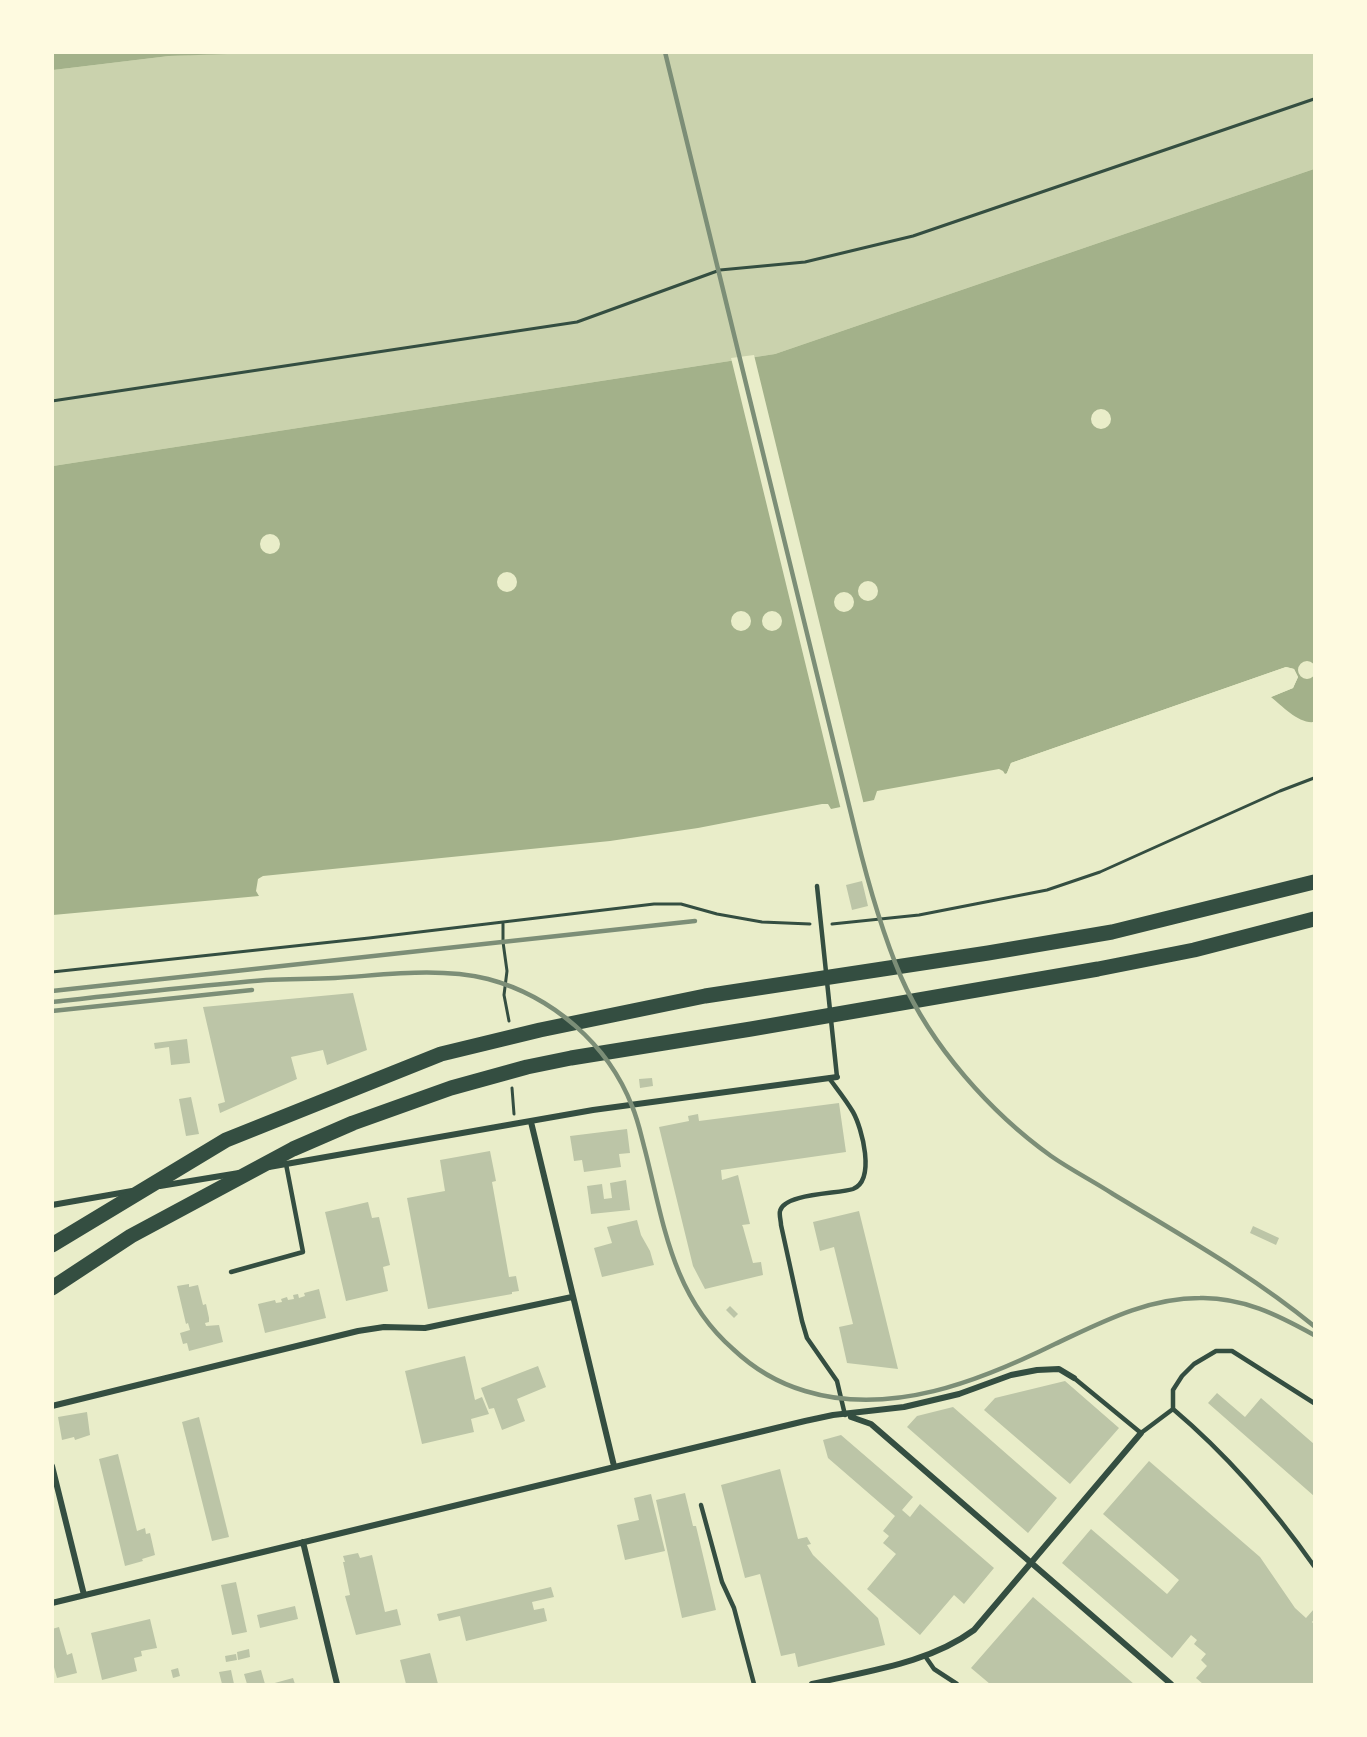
<!DOCTYPE html>
<html>
<head>
<meta charset="utf-8">
<style>
	body { margin:0 }
	#map { position:relative; width:1367px; height:1737px; overflow:hidden; background:#e9edc9; font-family:Jost,sans-serif }
	canvas { display:block }
	.frame { position:absolute; inset:0; border:54px solid #fefae0; pointer-events:none }
</style>
</head>
<body>
<div id="map">
<canvas width="1367" height="1737"></canvas>
<div class="frame"></div>
</div>
<script>
const g = document.querySelector('canvas').getContext('2d');
g.lineJoin = 'round';
function fillPath(path, color) {
  g.fillStyle = color;
  g.fill(path, 'evenodd');
}
function stroke(path, color, width, dash) {
  g.strokeStyle = color;
  g.lineWidth = width;
  g.lineCap = dash ? 'butt' : 'round';
  g.setLineDash(dash || []);
  g.stroke(path);
}
const green = new Path2D(`
	M256 52 1314 53V169L775 354 53 466V70L169 56Z`);
const water = new Path2D(`
	M52 53 53 52 256 53 169 56 53 70Z
	M1314 169V722C1299 724 1282 706 1271 697L1293 688 1298 677 1294 669 1286 667 1011 763 1007 773 1005 774 1003 771 999 769 877 791 874 800 831 809 828 804H822L698 828 610 841 263 876 258 879 256 891 259 896 53 915V466L775 354Z`);
const pier = new Path2D(`
	M754 355 864 805 841 810 731 358Z
	M1091 419a10 10 0 1 1 20 0a10 10 0 1 1-20 0Z
	M260 544a10 10 0 1 1 20 0a10 10 0 1 1-20 0Z
	M497 582a10 10 0 1 1 20 0a10 10 0 1 1-20 0Z
	M858 591a10 10 0 1 1 20 0a10 10 0 1 1-20 0Z
	M834 602a10 10 0 1 1 20 0a10 10 0 1 1-20 0Z
	M762 621a10 10 0 1 1 20 0a10 10 0 1 1-20 0Z
	M731 621a10 10 0 1 1 20 0a10 10 0 1 1-20 0Z
	M1298 670a9 9 0 1 1 18 0a9 9 0 1 1-18 0Z
	M1286 667 1294 669 1298 677 1293 688 1271 697 1268 698 1270 695 1291 686 1295 677 1292 672 1286 670 1013 765 1009 775 1007 773 1011 763Z`);
const building = new Path2D(`
	M862 881 868 906 852 910 846 885Z
	M353 993 367 1050 327 1065 323 1050 291 1057 297 1079 220 1113 218 1104 225 1102 203 1007Z
	M187 1039 190 1063 171 1065 169 1047 155 1049 154 1043Z
	M652 1078 653 1086 640 1088 639 1079Z
	M191 1097 199 1134 186 1136 179 1099Z
	M839 1103 846 1152 721 1170 722 1180 738 1175 750 1224 742 1225 743 1227 753 1263 761 1262 763 1275 705 1289 693 1266 659 1127 689 1121 688 1116 698 1114 699 1121Z
	M627 1129 630 1153 619 1154 621 1167 584 1172 582 1160 574 1161 570 1136Z
	M490 1151 496 1181 492 1182 509 1277 516 1276 519 1291 512 1292V1294L428 1309 407 1198 445 1191 440 1160Z
	M626 1180 630 1210 591 1214 587 1186 602 1184 604 1199 612 1198 610 1183Z
	M368 1202 372 1218 379 1217 390 1265 383 1267 388 1291 346 1301 325 1212Z
	M859 1211 885 1316 898 1369 847 1363 839 1327 853 1324 834 1247 820 1251 813 1222Z
	M637 1220 641 1235 650 1251 654 1265 602 1277 594 1248 612 1243 607 1227Z
	M1253 1226 1279 1238 1276 1245 1250 1233Z
	M189 1284V1287L198 1285 203 1305 206 1304 209 1318V1322L205 1323 206 1326 219 1325 223 1342 189 1351 187 1343 183 1344 180 1333 190 1330 188 1323 186 1324 177 1286Z
	M319 1289 326 1318 265 1333 258 1304 275 1300 276 1303 282 1302 281 1299 287 1297 288 1300 294 1299 293 1295 298 1294 299 1298 305 1296 304 1293Z
	M730 1306 738 1314 734 1318 726 1310Z
	M465 1356 475 1400 482 1397 489 1414 471 1419 474 1432 422 1444 405 1371Z
	M538 1366 546 1387 517 1399 525 1421 502 1430 494 1408 489 1409 481 1388Z
	M1065 1381 1119 1428 1070 1484 984 1410 995 1398Z
	M1217 1393 1245 1417 1261 1398 1314 1444V1496L1208 1403Z
	M953 1407 1057 1498 1028 1533 907 1427 917 1416Z
	M87 1412 90 1435 75 1440 74 1437 62 1440 58 1417Z
	M199 1417 229 1537 212 1541 182 1422Z
	M841 1435 913 1497 902 1510 910 1517 920 1504 994 1568 964 1604 954 1595 920 1635 867 1589 896 1554 883 1543 889 1536 883 1531 895 1516 828 1458 823 1440Z
	M118 1454 137 1531 145 1528 146 1534 150 1533 155 1555 142 1559 143 1561 125 1566 99 1459Z
	M1149 1461 1260 1557 1295 1608 1306 1618 1314 1609V1620L1312 1622 1314 1624V1684H1203L1196 1678 1207 1666 1201 1660 1206 1654 1194 1644 1197 1640 1191 1635 1172 1658 1062 1563 1091 1529 1167 1594 1168 1593 1179 1580 1103 1514Z
	M780 1469 798 1539 807 1537 811 1544 807 1545 813 1555 878 1618 885 1645 798 1667 795 1653 781 1656 760 1574 745 1578 721 1485Z
	M685 1493 693 1526H696L716 1610 682 1618 656 1500Z
	M651 1494 665 1551 625 1560 617 1525 639 1520 634 1498Z
	M358 1553 360 1558 372 1555 385 1612 397 1609 401 1625 356 1635 345 1596 350 1595 343 1562H345L343 1556Z
	M236 1582 247 1632 232 1635 221 1585Z
	M551 1587 554 1597 532 1602 534 1610 544 1608 547 1621 466 1641 460 1616 439 1621 437 1614Z
	M1033 1597 1134 1684H990L971 1668Z
	M295 1606 298 1619 260 1628 257 1615Z
	M150 1619 157 1648 141 1651 142 1656 134 1658 137 1671 102 1680 91 1633Z
	M59 1627 67 1655 72 1653 77 1673 57 1678 52 1660V1629Z
	M249 1649 250 1657 238 1660 237 1652Z
	M430 1653 438 1684H406L400 1660Z
	M236 1654 237 1660 226 1662 225 1656Z
	M178 1668 180 1676 173 1678 171 1670Z
	M231 1670 234 1684H222L219 1672Z
	M261 1670 265 1684H247L244 1674Z
	M293 1678 295 1684H271Z`);
const path = new Path2D(`
	M52 401 577 322 720 270 805 262 913 236 1314 99
	M503 922V942L507 971 504 995 509 1021
	M832 924 919 915 1047 890 1100 872 1280 791 1314 778
	M52 972 369 938 654 904H681L717 914 762 922 810 924
	M512 1088 514 1114`);
const service = new Path2D(`
	M817 886 837 1077
	M829 1078C837 1089 846 1100 853 1112 862 1128 876 1180 853 1189 839 1194 784 1193 780 1211 779 1215 781 1221 781 1225L802 1321 807 1338 837 1381 845 1415
	M231 1272 303 1252 286 1164
	M1074 1378 1141 1433 1173 1409C1226 1454 1274 1509 1314 1566
	M1173 1409V1390L1182 1376 1194 1364 1216 1351H1232L1314 1403
	M701 1505 722 1582 734 1608 754 1684
	M925 1656 934 1669 957 1684`);
const minor = new Path2D(`
	M531 1122 614 1466
	M269 1167 593 1110 837 1077
	M160 1186 239 1173
	M52 1205 132 1191
	M52 1406 358 1331 384 1327 425 1328 572 1297
	M851 1417 871 1424 1171 1684
	M52 1466 84 1595
	M303 1542 337 1684
	M52 1603 805 1421 833 1415 904 1407 959 1394 1011 1375 1037 1370 1059 1369 1074 1378
	M812 1684C866 1671 928 1664 974 1630L1141 1433`);
const motorway = new Path2D(`
	M52 1245 226 1140 441 1054 540 1030 705 996 988 953 1112 932 1314 882
	M52 1288 131 1236 293 1149 353 1123 451 1088 527 1067 571 1058 751 1029 1098 969 1194 950 1314 919`);
const rail = new Path2D(`
	M665 52 856 834C868 883 881 930 901 977 931 1046 991 1113 1051 1156 1071 1170 1093 1181 1113 1194 1182 1236 1252 1275 1314 1326
	M52 991 695 921
	M52 1002C124 994 195 986 266 980 289 979 312 979 335 978 385 975 438 967 488 979 552 996 608 1044 632 1106 638 1120 641 1135 645 1150 664 1224 672 1296 733 1349 753 1368 778 1383 805 1391 890 1417 980 1381 1055 1344 1102 1322 1147 1298 1200 1298 1242 1297 1278 1315 1314 1335
	M52 1011 252 990`);
fillPath(green, '#cad2ad');
fillPath(water, '#a3b18a');
fillPath(pier, '#e9edc9');
fillPath(building, '#bcc5a7');
stroke(path, '#344e41', 3);
stroke(service, '#344e41', 4.5);
stroke(minor, '#344e41', 6);
stroke(motorway, '#344e41', 15);
stroke(rail, '#7c8e77', 4.5);
</script>
</body>
</html>
